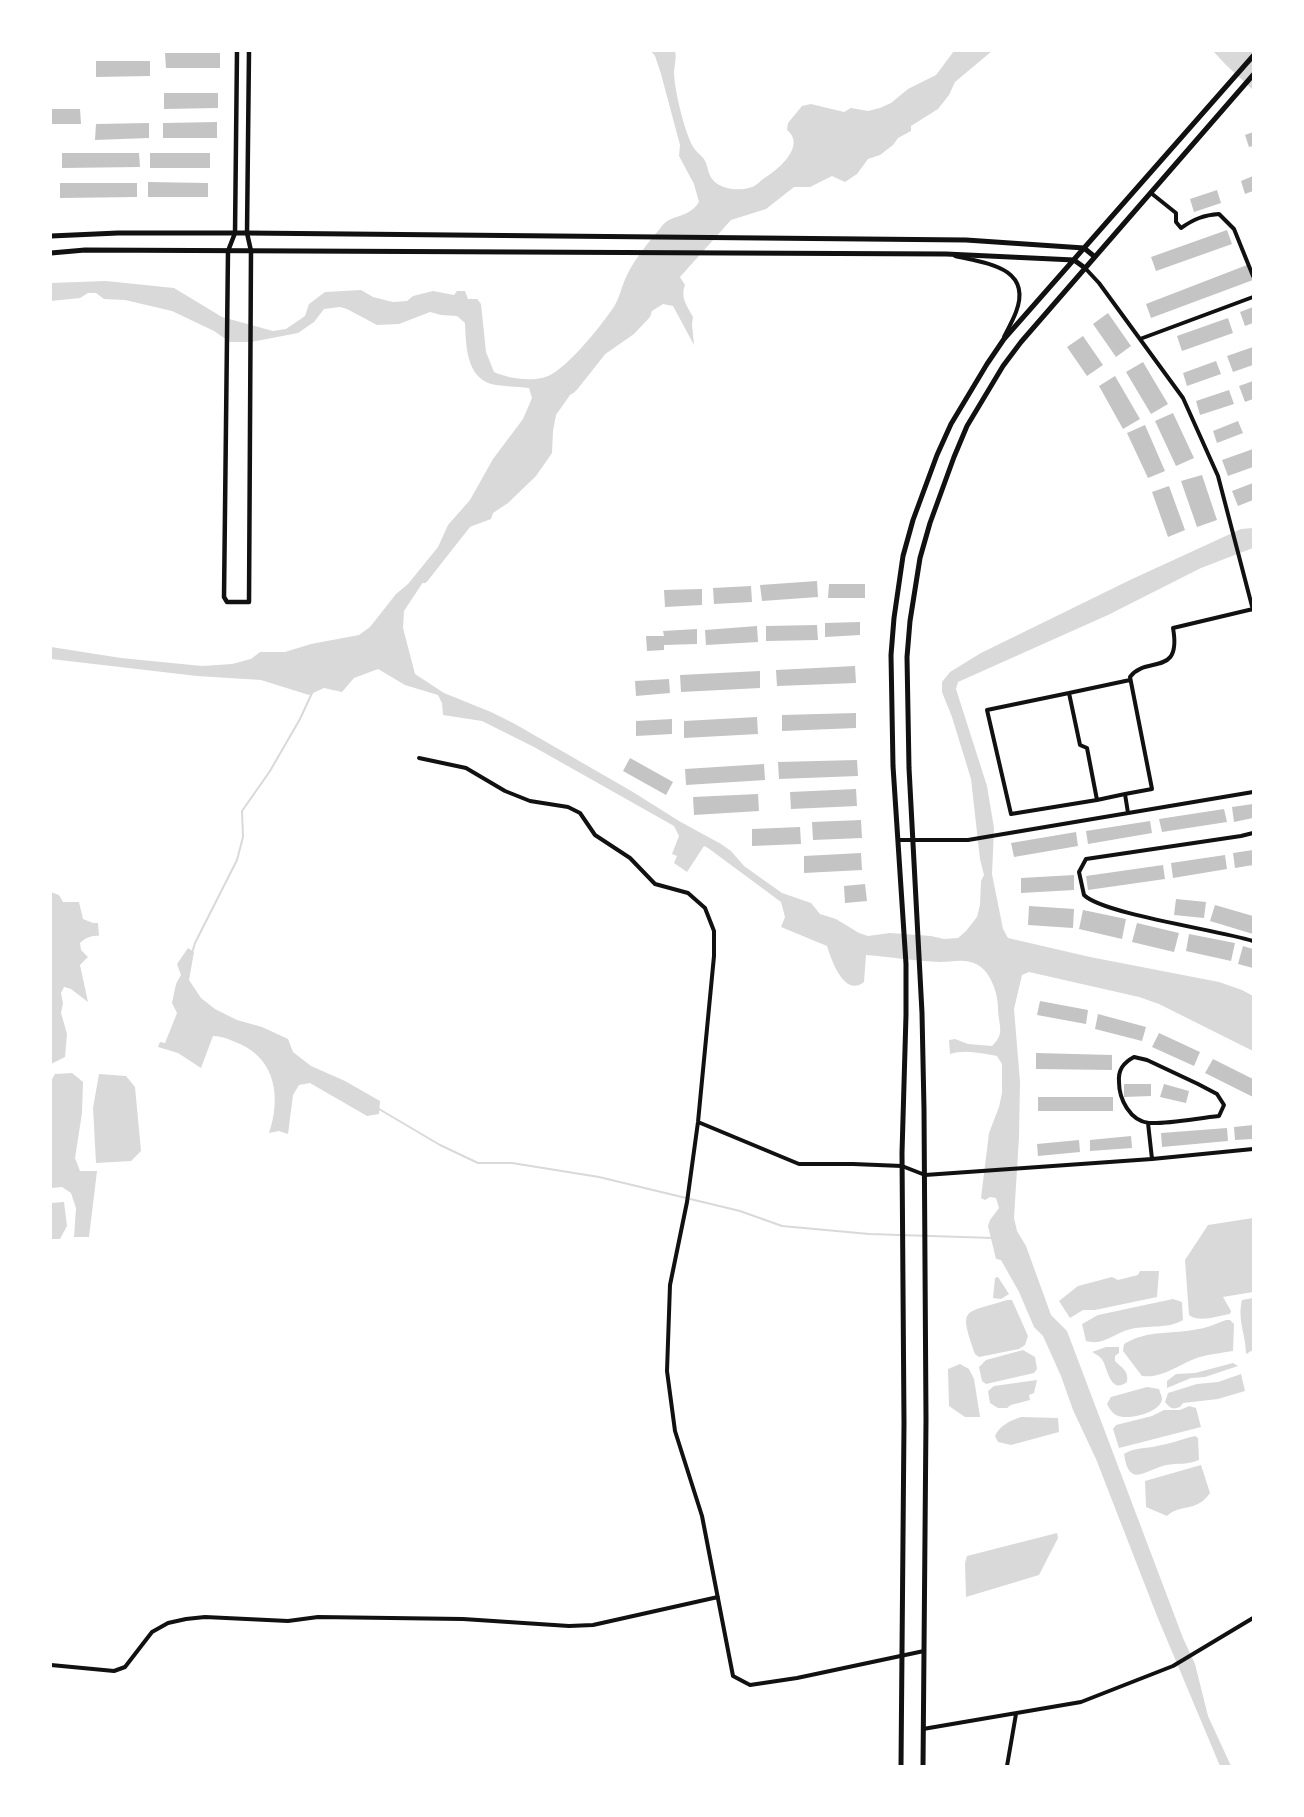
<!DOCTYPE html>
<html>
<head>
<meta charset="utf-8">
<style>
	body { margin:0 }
	#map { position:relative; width:1304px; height:1817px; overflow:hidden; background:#fff; font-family:Overpass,sans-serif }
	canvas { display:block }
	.frame { position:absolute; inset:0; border:52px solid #fff; pointer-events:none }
</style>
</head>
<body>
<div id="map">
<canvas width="1304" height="1817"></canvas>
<div class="frame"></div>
</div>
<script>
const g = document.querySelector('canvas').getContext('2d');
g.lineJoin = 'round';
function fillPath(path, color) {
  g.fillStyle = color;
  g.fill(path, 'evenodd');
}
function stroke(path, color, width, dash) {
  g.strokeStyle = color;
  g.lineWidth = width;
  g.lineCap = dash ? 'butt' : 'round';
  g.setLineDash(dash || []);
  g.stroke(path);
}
const water = new Path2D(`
	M651 51H675C677 58 674 66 674 74 675 92 684 129 692 145 695 151 700 154 704 159 709 167 707 176 716 183 726 190 741 191 752 187 756 186 760 181 763 179 777 171 807 146 787 130L788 123 802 106 811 104 844 112 851 108 868 111 880 108 891 103 908 89 936 75 954 51H992L955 82 949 95 938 109 911 126V131L898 138 893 145 880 155 868 159 857 174 845 182 832 176 810 187H794L766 209 731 220 680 277 685 285C680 297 687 306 693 317L692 324 694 345 673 306 663 304 652 311 650 317 634 334 601 357 590 362 583 372 575 392 570 395 556 415 553 431 552 453 536 476 508 503 493 513 491 519 456 532 404 611 403 628 415 674 444 693 491 712 515 724 633 792 679 821 721 844 731 851 744 866 782 893 811 903 820 914 836 919 859 933 868 936 890 933 931 936 944 939 958 938 966 931 977 917 980 905 981 881 984 875 980 859 971 779 952 717 942 692V682L950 672 981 653 1130 580 1241 529 1253 528V548L1201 568 1108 615 958 682 956 689 987 786 994 828 992 874 1003 929 1008 938 1090 957 1219 982 1242 990 1253 996V1051L1159 1004 1139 997 1029 972 1022 975 1014 1009 1020 1082 1019 1137 1014 1218 1017 1231 1026 1246 1051 1315 1067 1331 1183 1638 1195 1664 1208 1716 1231 1766H1220L1157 1616 1096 1459 1073 1410 1061 1376 1043 1336 1034 1327 1019 1292 1001 1260 996 1259 988 1226 990 1220 999 1208 996 1198 990 1197 985 1200 981 1198 989 1133 999 1107 1002 1093V1064L997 1056C981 1053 965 1049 950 1054L949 1040 955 1039 968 1044 992 1046C1006 1033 998 1025 998 1008 998 994 991 971 976 964 964 958 953 962 940 962 915 961 890 957 866 955L864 982C844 998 831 959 827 946L781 927 785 917 781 902 708 848 704 846 687 872 674 863 677 856 672 854 679 836 674 826 534 747 482 721 443 715 442 703 438 695 405 685 378 669 354 678 342 692 324 688 309 695 261 680 197 676 51 659V647L121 658 202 666 232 664 251 659 260 652H285L311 644 359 635 370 627 396 594 408 584 438 547 448 525 470 500 493 459 523 419 532 398 529 388C516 386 504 387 491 384 466 376 466 345 465 323L457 316 441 315 430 312 399 324 377 325 347 309 340 307 324 309 314 322 298 333 251 342H230L214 331 172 311 125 300 104 299 96 293H88L80 298 51 301V283L106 281 174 288 222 317 273 331 286 329 305 316 309 304 325 292 361 290 373 297 393 302 407 301 413 296 433 291 454 295 457 291H465L468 299H477L481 304 486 352 494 372C509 379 538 383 552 374 572 362 602 325 615 305 620 296 622 285 627 275 635 258 650 241 662 226 671 214 688 219 699 202L694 184 679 156 680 145 661 74 655 56Z
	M1213 51H1253V90L1226 65Z
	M51 892 59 895 63 902H79L83 919 93 923H98L99 936C92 935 85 938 80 943L81 950 88 957 80 965 88 1002 71 989 64 987 61 993 63 1003 61 1013 67 1034 65 1057 51 1064Z
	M188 948 194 952 189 980 201 998 215 1009 237 1020 262 1027 288 1039 293 1052 311 1066 345 1081 380 1101 379 1114 367 1116 310 1083 299 1085 293 1095 288 1134 279 1131 269 1133C281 1098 276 1060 240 1044 230 1040 223 1036 213 1036L201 1068 178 1053 158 1047 160 1042 165 1043 177 1013 172 1003 176 984 181 975 177 964Z
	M72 1073 83 1082 82 1113 75 1158 80 1171H97L89 1237H74L76 1208 71 1193 62 1187 51 1188V1081L55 1074Z
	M99 1074 126 1076 135 1087 141 1151 131 1161 96 1163 93 1108Z
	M64 1202 67 1226 60 1239H51V1203Z
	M1253 1218V1292L1223 1297 1231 1311 1230 1314C1218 1316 1199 1323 1189 1315L1185 1260 1208 1225Z
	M1140 1271H1159L1157 1297 1095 1310H1083L1070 1318 1059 1301 1078 1286 1112 1277 1118 1280 1138 1275Z
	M998 1277 1009 1294 1001 1299 993 1298 995 1278Z
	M1253 1298V1350L1246 1354C1246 1335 1237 1320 1242 1300Z
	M1173 1299 1182 1302 1183 1320C1169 1329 1148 1325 1131 1329 1113 1333 1105 1346 1086 1341L1082 1324 1098 1315Z
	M1007 1300H1012L1028 1336 1025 1345 1019 1349 979 1357 975 1354C959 1307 962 1314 1007 1300Z
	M1226 1320H1230L1234 1324 1233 1351C1222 1353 1210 1354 1200 1357 1180 1363 1163 1379 1142 1376L1123 1351 1124 1344C1149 1329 1172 1335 1198 1329 1208 1328 1217 1323 1226 1320Z
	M1106 1347H1119V1353L1115 1356V1361C1122 1368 1129 1371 1127 1382 1111 1394 1108 1371 1103 1361 1101 1357 1096 1354 1092 1352Z
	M1023 1350 1035 1357 1037 1369 1034 1373 986 1384 982 1381 979 1367 986 1360Z
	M1233 1363 1238 1366 1205 1377 1191 1378 1167 1388V1381L1176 1374 1195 1373Z
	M960 1364 969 1369 974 1379 980 1417H965L949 1406 948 1369Z
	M1241 1374 1245 1391 1218 1399 1183 1403 1180 1407C1172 1410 1170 1408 1165 1402L1168 1393 1197 1384 1218 1382Z
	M1037 1380 1034 1393 1029 1395 1030 1400 1011 1405 1007 1408H998L990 1403 988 1391 994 1386Z
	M1147 1387 1159 1389C1160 1393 1162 1396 1162 1399 1161 1413 1126 1421 1116 1415 1112 1413 1109 1408 1107 1404L1111 1397Z
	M1189 1406 1196 1408 1201 1427 1119 1448 1113 1429 1116 1425 1152 1416 1164 1410H1180Z
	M1021 1417 1058 1418 1059 1432 1011 1445 998 1442 995 1436C1000 1425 1010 1421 1021 1417Z
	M1195 1436 1198 1438 1199 1460C1188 1465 1178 1463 1166 1465 1145 1470 1129 1489 1124 1454 1135 1447 1145 1449 1157 1446 1170 1444 1182 1439 1195 1436Z
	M1201 1465 1210 1493C1196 1513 1181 1503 1167 1516L1146 1507 1145 1481Z
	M1057 1533 1058 1538 1039 1575 966 1597 965 1563 967 1556Z`);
const stream = new Path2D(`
	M192 953 195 943 237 860 243 837 242 811 270 771 300 719 312 693
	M379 1109 440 1145 478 1163H512L599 1177 740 1211 782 1226 869 1234 993 1238`);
const canal = new Path2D(`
	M574 387 601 353
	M424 579 468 523`);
const building = new Path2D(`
	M165 53H220V68H166Z
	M96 61H150V76L96 77Z
	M164 93H218V108L164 109Z
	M51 109H80L81 124H51Z
	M217 122V138H163V123Z
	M149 123V138L95 140 96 124Z
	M1253 132V146L1249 147 1245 135Z
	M62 153H139L140 167 62 168Z
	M150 153H210V168H150Z
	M1253 176V191L1245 194 1241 181Z
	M148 182 208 183V197H148Z
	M60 183H137V197L60 198Z
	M1217 190 1221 203 1194 212 1190 199Z
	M1227 230 1232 244 1156 271 1151 257Z
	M1247 265 1253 280 1151 318 1146 304Z
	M1253 307V323L1245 326 1240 312Z
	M1108 313 1131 346 1116 357 1093 324Z
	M1228 318 1233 333 1182 351 1177 336Z
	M1083 336 1103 365 1087 376 1067 347Z
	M1253 347V365L1233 372 1227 356Z
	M1216 361 1221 374 1187 386 1183 373Z
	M1143 362 1168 404 1151 414 1126 372Z
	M1115 376 1140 419 1123 429 1099 386Z
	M1253 381V399L1245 402 1239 386Z
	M1229 390 1234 404 1200 415 1196 401Z
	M1173 413 1194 458 1176 466 1155 421Z
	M1238 421 1243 433 1217 443 1213 431Z
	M1145 425 1165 471 1148 478 1127 433Z
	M1253 449V467L1228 476 1222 460Z
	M1202 475 1217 520 1197 527 1181 481Z
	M1253 483V500L1238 506 1232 491Z
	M1169 486 1185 530 1168 537 1152 492Z
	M817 581 818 597 762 601 760 585Z
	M829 584H865V598H828Z
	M751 586 752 602 714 604 713 588Z
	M702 589V605L665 607 664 590Z
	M860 622V635L825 637V623Z
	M817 625 818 640 766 641V626Z
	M757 626 758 642 706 645 705 630Z
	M697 629V644L664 645V650L647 651 646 636H664L663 631Z
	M855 666 856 683 777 686 776 670Z
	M760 671V688L681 692 680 675Z
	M669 679 670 693 636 696 635 681Z
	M856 713V728L782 731V715Z
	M757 717 758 734 684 738V721Z
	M672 719V734L636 736V721Z
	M630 758 673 782 666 795 623 771Z
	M857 760 858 776 779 779 778 762Z
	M764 764 765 780 686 785 685 769Z
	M856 789 857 806 791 809 790 792Z
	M758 794 759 811 694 815 693 797Z
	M1253 804V818L1234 822 1232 807Z
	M1224 809 1227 822 1162 832 1159 819Z
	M861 820 862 838 813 840 812 822Z
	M1150 821 1152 833 1088 844 1086 831Z
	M800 827 801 844 752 846V829Z
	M1076 832 1078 846 1014 857 1011 843Z
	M1253 850V865L1235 868 1233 853Z
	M861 853 862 870 804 873V856Z
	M1225 855 1227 869 1173 878 1171 863Z
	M1163 865 1165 879 1088 890 1086 876Z
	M1074 875V890L1021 893V878Z
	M865 884 867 901 845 903 844 886Z
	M1176 899 1206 902 1204 918 1174 915Z
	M1215 905 1253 916V934L1210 921Z
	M1029 906 1074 909 1073 928 1028 925Z
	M1083 910 1126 919 1122 939 1079 929Z
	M1137 923 1179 933 1174 952 1132 942Z
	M1189 934 1235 943 1231 961 1186 951Z
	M1243 946 1253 949V968L1238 964Z
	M1040 1001 1088 1010 1086 1024 1037 1015Z
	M1098 1014 1146 1027 1142 1041 1095 1029Z
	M1159 1033 1200 1052 1194 1066 1152 1047Z
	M1036 1053 1112 1055V1070L1036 1069Z
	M1213 1059 1253 1079V1097L1205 1073Z
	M1124 1084H1151V1096L1124 1097Z
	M1164 1084 1189 1091 1186 1103 1160 1097Z
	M1038 1097H1113V1111H1038Z
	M1253 1125V1139L1235 1140 1234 1127Z
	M1227 1128 1228 1141 1162 1147 1161 1133Z
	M1131 1136 1132 1148 1090 1151V1140Z
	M1079 1140 1080 1152 1038 1156 1037 1144Z`);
const minor = new Path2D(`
	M1151 193 1176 213V222L1181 228C1194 219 1204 215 1219 214L1234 229 1253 276
	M955 256C985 263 1033 267 1016 312 1013 320 1008 329 1004 337
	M1085 268 1099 283 1183 398 1218 476 1253 610
	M1140 339 1253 297
	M1069 693 987 710 1011 814 1097 800
	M419 758 466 768 505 791 530 801 568 807 580 813 595 835 630 858 655 884 688 893 705 908 714 931V956L698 1122 687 1202 670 1285 667 1371 675 1431 702 1516 733 1676 750 1685 797 1678 924 1651
	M1125 794 1097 800 1087 748 1080 745 1069 693 1130 680
	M1128 813 1125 794 1152 789 1130 677C1146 655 1182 678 1173 628L1253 609
	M1253 833 1241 836 1086 859 1079 872 1084 895C1103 914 1218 930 1253 941
	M898 840H968L1253 792
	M1134 1057 1147 1060 1198 1084 1217 1094 1224 1105 1219 1116C1198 1118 1169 1124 1149 1123 1130 1121 1119 1099 1119 1082 1118 1070 1123 1063 1134 1057Z
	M698 1122 799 1164H853L902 1166 925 1175 1152 1159 1253 1149
	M1148 1123 1152 1159
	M51 1665 114 1671 125 1667 152 1632 168 1623 186 1619 205 1617 288 1621 318 1617 463 1619 569 1626 593 1625 718 1597
	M923 1729 1081 1702 1173 1666 1253 1618
	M1007 1766 1016 1714`);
const tertiary = new Path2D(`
	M237 51 235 233 228 251 224 597 227 602H249L251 251 247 233 249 51`);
const secondary = new Path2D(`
	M51 236 118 233H247L966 240 1084 248 1095 257
	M51 253 85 250 946 254 1074 260 1085 268
	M901 1766 904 1423 902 1153 906 1015V964L893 766 891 655 894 618 903 556 913 520 937 455 951 424 987 364 1004 339 1253 56
	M923 1766 926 1419 924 1109 922 1013 909 768 907 657 910 621 920 558 930 523 954 457 967 426 1003 366 1021 342 1253 75`);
fillPath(water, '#d9d9d9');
stroke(stream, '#d9d9d9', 2);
stroke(canal, '#d9d9d9', 8);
fillPath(building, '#c4c4c4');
stroke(minor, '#111', 4);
stroke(tertiary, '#111', 4.5);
stroke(secondary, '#111', 5);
</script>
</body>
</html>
